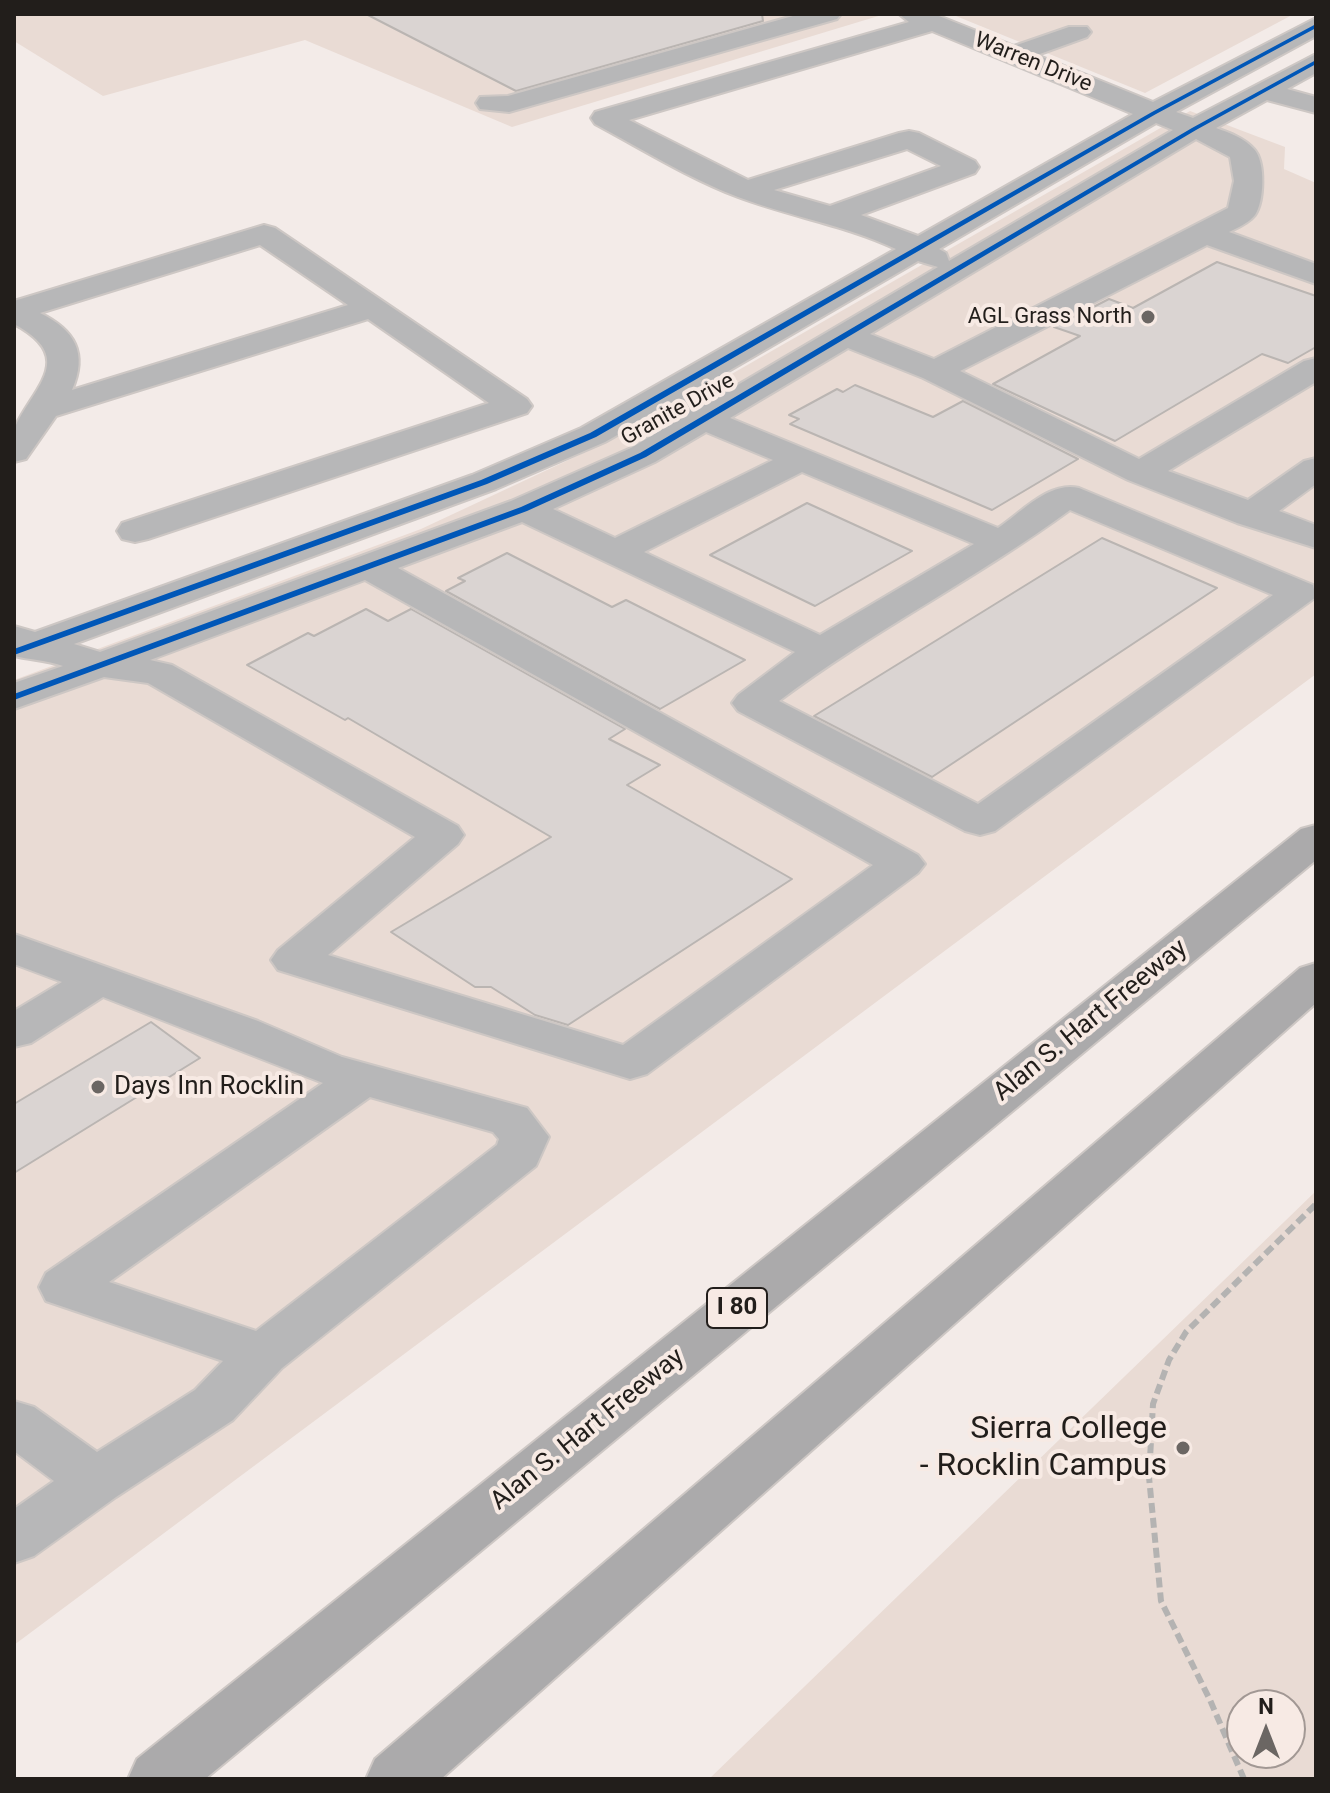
<!DOCTYPE html>
<html>
<head>
<meta charset="utf-8">
<style>
	body { margin:0 }
	#map { position:relative; width:1330px; height:1793px; overflow:hidden; background:#f3ebe8; font-family:Roboto,sans-serif }
	canvas { display:block }
	.frame { position:absolute; inset:0; border:16px solid #221e1b; pointer-events:none }
	.north { position:absolute; left:1226px; top:1689px; width:80px; height:80px; box-sizing:border-box; background:#f7eae4; border:2px solid #a29894; border-radius:50%; rotate:0deg; font-size:22px; font-weight:700; line-height:32px; text-align:center; color:#221e1b }
	.north::after { content:''; display:block; margin:auto; width:28px; height:36px; background:#6b6663; clip-path:polygon(50% 0,100% 100%,50% 72%,0 100%) }
</style>
</head>
<body>
<div id="map">
<canvas width="1330" height="1793"></canvas>
<div class="frame"></div>
<div class="north">N</div>
</div>
<script>
const g = document.querySelector('canvas').getContext('2d');
g.lineJoin = 'round';
function fillPath(path, color) {
  g.fillStyle = color;
  g.fill(path, 'evenodd');
}
function stroke(path, color, width, dash) {
  g.strokeStyle = color;
  g.lineWidth = width;
  g.lineCap = dash ? 'butt' : 'round';
  g.setLineDash(dash || []);
  g.stroke(path);
}
function label(font, color, halo, rows, align = 'center') {
  g.font = font + ' Roboto,sans-serif';
  g.lineWidth = 8;
  g.setLineDash([]);
  g.textBaseline = 'middle';
  g.strokeStyle = halo;
  g.fillStyle = color;
  for (const [text, x, y, turn = 0] of rows) {
    g.save();
    g.translate(x, y);
    g.rotate((+turn || 0) * Math.PI / 180);
    g.textAlign = isNaN(turn) ? turn : align;
    if (halo) g.strokeText(text, 0, 0);
    g.fillText(text, 0, 0);
    g.restore();
  }
}
const built = new Path2D(`
	M14 14H885L512 127 305 40 103 96 14 41Z
	M951 14H1294L1145 93Z
	M1190 111 1285 147 1284 169 1316 183V674L14 1645V680L421 529 641 426Z
	M1316 1191V1779H709ZM1242 1705H1290V1753H1242Z`);
const building = new Path2D(`
	M366 14H762L763 21 516 91Z
	M1217 262 1316 296V347L1288 363 1262 354 1115 441 993 384 1080 336 1054 327 1109 299 1133 308Z
	M855 385 933 417 963 401 1078 459 992 510 790 424 799 419 789 415 837 389 843 392Z
	M807 503 912 551 815 606 710 555Z
	M1102 538 1217 588 932 777 814 716Z
	M507 553 612 607 626 600 745 660 660 709 446 591 465 581 458 578Z
	M366 609 388 621 411 609 625 729 609 739 660 765 627 785 792 879 568 1025 535 1015 491 987H475L391 932 551 837 348 718 345 720 247 665 308 633 314 636Z
	M151 1022 200 1058 14 1173V1104Z`);
const path = new Path2D(`
	M1244 1779 1210 1700 1161 1601 1149 1477 1153 1404 1169 1360 1186 1332 1316 1204`);
const minor = new Path2D(`
	M800 14H841L837 19 509 112 480 109 476 103 480 97 508 96Z
	M899 14H934L1014 46 1069 27H1087L1091 32 1087 37 1037 55 1153 102 1316 18V36L1176 112 1193 118 1316 54V73L1287 89 1316 97V113L1267 100 1216 128C1230 133 1244 138 1254 149 1266 162 1264 202 1255 215 1249 223 1237 228 1229 232L1316 264V284L1207 245 960 371 1139 459 1304 361 1316 358V382L1168 471 1248 500 1304 461 1316 458V484L1279 511 1316 525V548L1237 523 1128 480 923 378 848 348 730 418 998 528C1022 512 1049 481 1079 488L1313 585 1316 597 995 831 980 835 965 831 738 711 732 703 738 695 795 652 522 522 398 568 918 855 925 864 918 873 647 1074 630 1079 278 970 271 960 278 950 415 837 148 683 104 677 14 709V683L63 666C46 660 31 660 14 656V626L35 632 472 475 581 428 896 249C845 225 791 217 738 197 688 178 642 149 595 124L591 118 595 112 909 22ZM932 31 1133 114 918 236 861 215 975 173 979 167 975 161 919 133 909 131 899 133 748 180 629 120ZM1156 123 1173 130 949 261 946 253 939 249ZM1196 139 1230 157 1234 181 1228 208 934 359 870 334ZM907 149 941 166 830 206 774 190ZM918 261 938 267 702 406 682 398ZM658 412 678 420 631 448 511 501 100 652 74 644 496 489 605 442ZM706 432 773 460 615 538 553 509 655 462ZM802 472 974 544 820 635 644 552ZM1070 510 1273 595 978 804 779 701C872 631 976 579 1070 510ZM365 580 873 865 623 1045 328 955 458 844 464 835 458 826 172 665 150 660Z
	M264 225 275 228 527 399 532 406 527 413 148 539 135 542 122 539 117 531 122 523 489 403 368 319 56 416 26 459 14 462C14 451 11 434 16 425 36 385 76 357 14 324V301ZM260 245 348 305 72 390C88 353 75 330 40 313Z
	M14 934 258 1021 342 1057 527 1108 549 1137 536 1166 282 1368 233 1420 116 1497 34 1556 14 1563V1509L54 1481 14 1451V1401L34 1407 97 1452 195 1390 223 1361 46 1301 39 1287 46 1273 323 1083 103 997 31 1043 14 1047V1011L62 982 14 964ZM370 1097 493 1132 499 1139 497 1145 256 1331 109 1282Z`);
const highway = new Path2D(`
	M1316 825V860L205 1779H128L137 1759 1301 829Z
	M1316 963V1003L441 1779H366L375 1759 1300 968Z`);
const cycleway = new Path2D(`
	M1316 24V28L1156 114 596 437 487 484 14 655V649L481 480 590 433 1152 112Z
	M1316 60V64L1196 130 646 457 527 511 14 700V694L521 507 640 453 1192 128Z`);
const markers = [
	[1148,317,8,"#6b6663"],
	[98,1087,8,"#6b6663"],
	[1183,1448,8,"#6b6663"]
];
const farStreetnames = [
	["Warren Drive",1033,63,22],
	["Granite Drive",678,410,-29]
];
const farPoinames = [
	["AGL Grass North",1132,317]
];
const shields = [
	[737,1308,60]
];
const shieldNames = [
	["I 80",737,1308]
];
const streetNames = [
	["Alan S. Hart Freeway",1091,1021,-39],
	["Alan S. Hart Freeway",588,1430,-39]
];
const poiNames = [
	["Days Inn Rocklin",114,1087]
];
const nearPoinames = [
	["Sierra College",1167,1430],
	["- Rocklin Campus",1167,1467]
];
fillPath(built, '#e9dbd4');
fillPath(building, '#dad4d2');
stroke(building, '#bab5b2', 2);
stroke(minor, '#cdc7c4', 4);
stroke(highway, '#cdc7c4', 4);
stroke(path, '#b4b3b2', 6, [10, 5]);
fillPath(minor, '#b7b7b8');
fillPath(highway, '#abaaab');
fillPath(cycleway, '#0057b8');
for (const [x, y, r, color] of markers) {
  const dot = new Path2D();
  dot.arc(x, y, r, 0, 2 * Math.PI);
  g.fillStyle = color;
  g.fill(dot);
  stroke(dot, '#f7eae4', 3);
}
label('22px', '#221e1b', '#f7eae4', farStreetnames);
label('22px', '#221e1b', '#f7eae4', farPoinames, 'right');
for (const [x, y, w] of shields) {
  const box = new Path2D();
  box.roundRect(x - w / 2, y - 20, w, 40, 6);
  g.fillStyle = '#f7eae4';
  g.fill(box);
  stroke(box, '#221e1b', 2);
}
label('bold 24px', '#221e1b', null, shieldNames);
label('26px', '#221e1b', '#f7eae4', streetNames);
label('26px', '#221e1b', '#f7eae4', poiNames, 'left');
label('32px', '#221e1b', '#f7eae4', nearPoinames, 'right');
</script>
</body>
</html>
